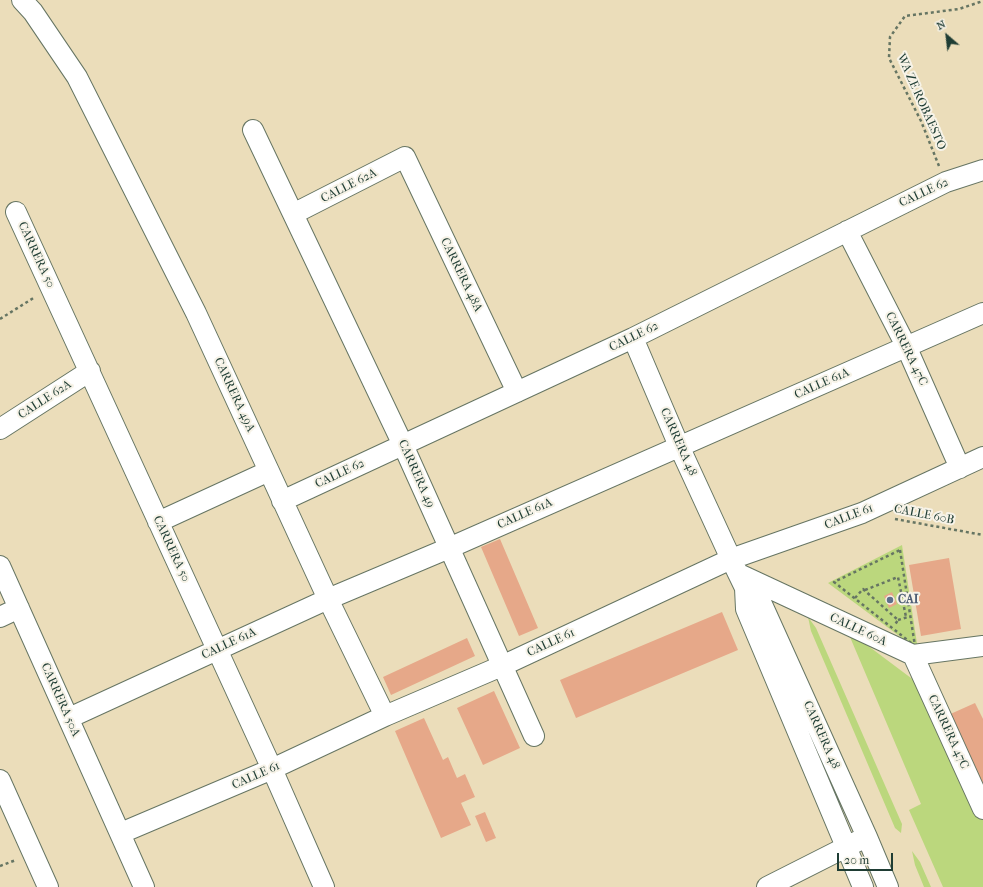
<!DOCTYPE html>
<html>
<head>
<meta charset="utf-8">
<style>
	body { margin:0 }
	#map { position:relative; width:983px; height:887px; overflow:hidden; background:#ebddba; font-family:"IM FELL French Canon",serif }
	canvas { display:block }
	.north { position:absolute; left:927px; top:16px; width:40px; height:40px; -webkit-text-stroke:3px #f7f3e8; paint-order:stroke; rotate:332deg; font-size:11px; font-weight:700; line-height:16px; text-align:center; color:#1f3d34 }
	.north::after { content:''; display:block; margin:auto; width:14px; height:18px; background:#1f3d34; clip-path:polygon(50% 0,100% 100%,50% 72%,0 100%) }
	.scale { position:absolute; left:837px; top:853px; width:56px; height:18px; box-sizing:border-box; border:2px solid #1f3d34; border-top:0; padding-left:5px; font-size:12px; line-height:14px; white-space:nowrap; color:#1f3d34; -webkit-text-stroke:3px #f7f3e8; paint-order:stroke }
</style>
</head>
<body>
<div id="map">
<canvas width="983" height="887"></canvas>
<div class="north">N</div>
<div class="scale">20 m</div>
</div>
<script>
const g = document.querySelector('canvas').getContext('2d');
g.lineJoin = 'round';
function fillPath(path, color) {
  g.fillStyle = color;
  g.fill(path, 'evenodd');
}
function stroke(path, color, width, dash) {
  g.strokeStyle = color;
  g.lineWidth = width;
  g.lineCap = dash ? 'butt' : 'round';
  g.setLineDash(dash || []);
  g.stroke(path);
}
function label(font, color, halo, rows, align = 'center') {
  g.font = font + ' "IM FELL French Canon",serif';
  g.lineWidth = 4;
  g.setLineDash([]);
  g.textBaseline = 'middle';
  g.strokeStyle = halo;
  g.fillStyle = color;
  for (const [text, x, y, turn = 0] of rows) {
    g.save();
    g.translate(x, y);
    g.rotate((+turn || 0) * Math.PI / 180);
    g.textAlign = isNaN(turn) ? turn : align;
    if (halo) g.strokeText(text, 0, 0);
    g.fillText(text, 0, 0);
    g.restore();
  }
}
const green = new Path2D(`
	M902 545 918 650 828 583Z
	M808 617 816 628 902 824 901 833 895 828 811 631Z
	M847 630 915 681 983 819V887H943L909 810 921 804Z
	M912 851 920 862 931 887H924L915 865Z`);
const building = new Path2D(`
	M500 539 538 628 519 636 481 547Z
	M949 558 961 629 921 636 909 565Z
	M892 592 897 604 889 608 884 596Z
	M722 612 738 650 576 718 560 680Z
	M467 638 475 656 391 695 383 677Z
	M494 691 520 748 483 765 457 708Z
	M975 703 983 719V794L946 716Z
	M424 718 443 760 448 757 457 778 465 774 475 797 461 803 471 825 441 838 395 731Z
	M485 812 496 838 486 842 475 816Z`);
const path = new Path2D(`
	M939 166 921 121 889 58 890 37 905 16 959 9 983 1
	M0 319 35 297
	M895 519 983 535
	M900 550 915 646 834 582Z
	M865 590 898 577 906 617
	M855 598 863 589 898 620 894 626
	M898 620 908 617
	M0 866 16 860`);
const minor = new Path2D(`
	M22 0 33 12 77 77 196 313 328 599 385 716
	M253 130 403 445 534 736
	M16 212 272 769 324 887
	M293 214 405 157 517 392
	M847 231 906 346 960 468
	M633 338 679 446 731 559 745 588 746 609 863 887
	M0 429 90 371
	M282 501 633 338 946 182 983 170
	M158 522 269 471
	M0 566 144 887
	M739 574 913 655 983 646
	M745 588 761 602 867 837 888 887
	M0 617 19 608
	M913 655 983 809
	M69 718 328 599 449 548 983 313
	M0 780 48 887
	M121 833 272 769 385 716 504 665 731 559 862 513 983 457
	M767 887 858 841`);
const markers = [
	[890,600,4,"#5c6f8a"]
];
const streetNames = [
	["WA ZE ROBAESTO",921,102,66],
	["CALLE 62A",349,186,-27],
	["CALLE 62",924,193,-25],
	["CARRERA 50",36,255,65],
	["CARRERA 48A",461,275,64],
	["CALLE 62",634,337,-26],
	["CARRERA 47C",906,349,64],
	["CALLE 61A",822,384,-24],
	["CARRERA 49A",234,395,65],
	["CALLE 62A",45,400,-33],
	["CARRERA 48",678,442,66],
	["CALLE 62",340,474,-25],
	["CARRERA 49",416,474,66],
	["CALLE 61A",525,514,-24],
	["CALLE 60B",924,515,11],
	["CALLE 61",849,517,-21],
	["CARRERA 50",171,549,65],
	["CALLE 60A",858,630,25],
	["CALLE 61",551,643,-25],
	["CALLE 61A",229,644,-25],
	["CARRERA 50A",60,700,66],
	["CARRERA 47C",948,732,65],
	["CARRERA 48",821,735,66],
	["CALLE 61",256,776,-24]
];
const serviceNames = [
	["CAI",898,600]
];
fillPath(green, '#bbd77d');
fillPath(building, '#e6a889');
stroke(minor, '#667563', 22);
stroke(path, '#667563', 2.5, [3, 3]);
stroke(minor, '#fff', 20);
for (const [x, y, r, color] of markers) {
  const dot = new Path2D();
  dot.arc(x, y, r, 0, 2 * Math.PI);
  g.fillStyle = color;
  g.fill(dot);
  stroke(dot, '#f7f3e8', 1.5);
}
label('12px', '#1f3d34', '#f7f3e8', streetNames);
label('bold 12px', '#4e5e75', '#f7f3e8', serviceNames, 'left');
</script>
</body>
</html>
